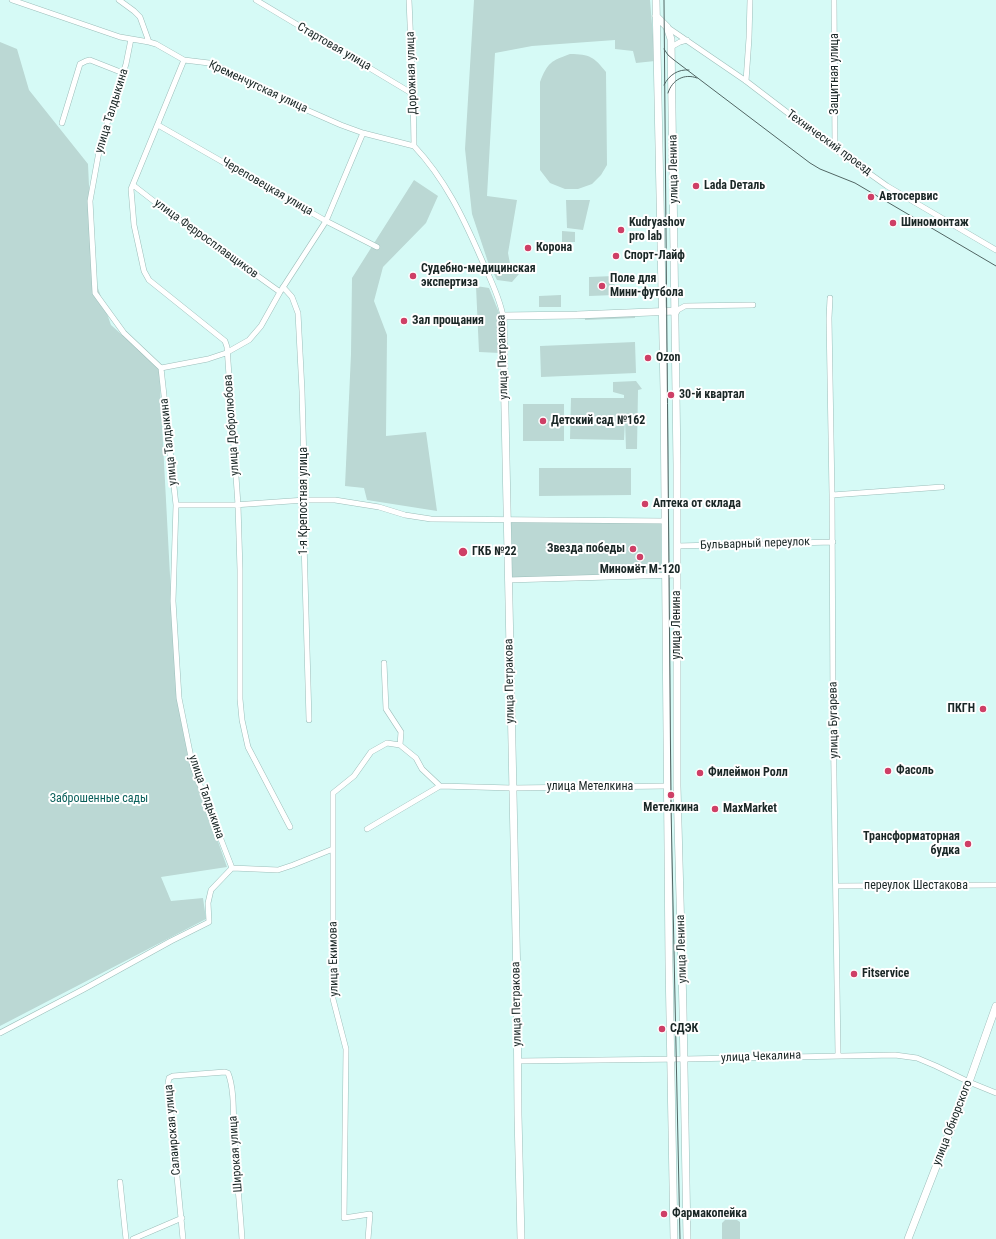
<!DOCTYPE html>
<html>
<head>
<meta charset="utf-8">
<style>
	body { margin:0 }
	canvas { display:block; background:#d6faf6 }
</style>
</head>
<body>
<canvas width="996" height="1239"></canvas>
<script>
const g = document.querySelector('canvas').getContext('2d');
g.lineJoin = 'round';
function fillPath(path, color) {
  g.fillStyle = color;
  g.fill(path, 'evenodd');
}
function stroke(path, color, width, dash) {
  g.strokeStyle = color;
  g.lineWidth = width;
  g.lineCap = dash ? 'butt' : 'round';
  g.setLineDash(dash || []);
  g.stroke(path);
}
function label(font, color, halo, rows, align = 'center') {
  g.font = font + ' "Roboto Condensed",sans-serif';
  g.lineWidth = 4;
  g.setLineDash([]);
  g.textBaseline = 'middle';
  g.strokeStyle = halo;
  g.fillStyle = color;
  for (const [text, x, y, turn = 0] of rows) {
    g.save();
    g.translate(x, y);
    g.rotate((+turn || 0) * Math.PI / 180);
    g.textAlign = isNaN(turn) ? turn : align;
    if (halo) g.strokeText(text, 0, 0);
    g.fillText(text, 0, 0);
    g.restore();
  }
}
const green = new Path2D(`
	M474 0H650L655 61 636 63 633 51 615 49V40L532 46 495 53 487 196 517 200 508 253 510 264 519 274 512 282 497 280 488 262 472 214 465 149Z
	M0 42 17 49 29 90 88 164 93 274 111 325 159 368 176 689 195 776 227 867 161 877 171 901 203 898 206 919 0 1026Z
	M570 54C590 54 594 57 606 72L607 165 601 175 592 184 578 189H565L550 183 540 170V82C548 62 551 61 570 54Z
	M414 180 438 196 426 223 383 267 374 301 387 335 386 436 426 432 437 511 367 500 364 488 345 486 351 354 352 278Z
	M566 200H590L583 230 567 228Z
	M562 231 575 232V242H562Z
	M614 276 615 295 589 296V277Z
	M476 286 489 288 500 315V353L479 352Z
	M561 295V307H539V296Z
	M635 313V318L585 320V315Z
	M635 342 636 373 541 377 540 346Z
	M636 381 642 389 638 390 637 449H626L625 420 624 440 570 439 571 398H624V395L613 392V382Z
	M523 404H564V441H523Z
	M539 468H631V495L539 496Z
	M511 521 661 522V575L512 578Z
	M725 1220H737L740 1222V1239H722V1223Z`);
const street = new Path2D(`
	M12 0 120 37 149 42 156 44 184 60 209 63 224 69 261 90 341 125 363 133 414 146
	M119 0 134 11 140 17 149 42
	M256 0 413 94
	M409 0 413 94 414 146
	M834 0 835 149
	M667 27 746 81 835 149 887 186 996 250
	M131 39 126 64 100 146 90 201 95 293 124 333 161 368 176 505 173 601 179 698 193 767 232 868
	M671 47 680 42 687 40
	M184 60 131 189 134 225 144 271 149 280 225 341 227 347 238 505 240 570V699L242 720 248 747 290 827
	M746 81 749 38 750 0
	M62 123 80 64 86 61 90 60 123 73
	M158 125 326 221 377 247
	M414 146C445 179 463 217 481 258 489 277 499 295 503 316
	M133 185 160 206 280 292
	M283 287 292 297 298 313 302 391 305 500 303 506 309 720
	M830 298 829 318 832 495
	M676 311 685 306 753 305
	M161 368 208 359 226 353 249 340 261 326 280 292 326 221 363 133
	M176 505H234L305 500H335L379 507 405 515 431 519 665 521
	M677 546 833 542
	M508 580 677 575
	M384 663 386 709 401 732 400 745
	M367 829 440 786
	M232 868 278 870 293 865 333 849
	M836 886 996 885
	M0 1033 84 989 171 941 209 922 208 903 211 890 232 868
	M838 1055 833 708 832 495 942 487
	M518 1061 684 1059 895 1055 917 1058 936 1066 969 1082 996 1093
	M120 1182 126 1239
	M133 1239 182 1218
	M183 1239 168 1083 169 1078 173 1076 225 1072 228 1073C235 1090 233 1119 234 1138 236 1171 240 1205 242 1239
	M368 1239 370 1214 344 1218 346 1049 333 999V793L354 776 371 752 387 743 400 745 416 758 422 769 440 786 512 788 667 786`);
const secondary = new Path2D(`
	M656 0 664 391 669 963 674 1239
	M656 16 667 27 671 39 677 465V786L683 1010 687 1239
	M521 1239 518 1115 517 983 503 316 577 315 676 311
	M908 1239 969 1082 996 1006`);
const tram = new Path2D(`
	M664 0 671 807 680 1239
	M664 49 668 55 674 60 810 163 820 169 855 183 996 266
	M664 85C669 75 678 69 689 70
	M668 93C672 80 684 73 697 78`);
const markers = [
	[696,186,4,"#ce3f66"],
	[871,197,4,"#ce3f66"],
	[893,223,4,"#ce3f66"],
	[621,230,4,"#ce3f66"],
	[528,248,4,"#ce3f66"],
	[616,256,4,"#ce3f66"],
	[413,276,4,"#ce3f66"],
	[602,286,4,"#ce3f66"],
	[404,321,4,"#ce3f66"],
	[648,358,4,"#ce3f66"],
	[671,395,4,"#ce3f66"],
	[543,421,4,"#ce3f66"],
	[645,504,4,"#ce3f66"],
	[633,549,4,"#ce3f66"],
	[463,552,5,"#ce3f66"],
	[640,557,4,"#ce3f66"],
	[983,709,4,"#ce3f66"],
	[888,771,4,"#ce3f66"],
	[700,773,4,"#ce3f66"],
	[671,795,4,"#ce3f66"],
	[715,809,4,"#ce3f66"],
	[968,844,4,"#ce3f66"],
	[854,974,4,"#ce3f66"],
	[662,1029,4,"#ce3f66"],
	[664,1214,4,"#ce3f66"]
];
const streetNames = [
	["Стартовая улица",334,47,30],
	["Дорожная улица",412,73,-92],
	["Защитная улица",835,74,-90],
	["Кременчугская улица",258,87,25],
	["улица Талдыкина",112,111,-73],
	["Технический проезд",829,143,36],
	["улица Ленина",674,169,-91],
	["Череповецкая улица",267,187,30],
	["улица Ферросплавщиков",206,239,36],
	["улица Петракова",503,357,-92],
	["улица Добролюбова",232,425,-94],
	["улица Талдыкина",169,442,-96],
	["1-я Крепостная улица",304,501,-90],
	["Бульварный переулок",755,544,-2],
	["улица Ленина",677,625,-90],
	["улица Петракова",510,681,-91],
	["улица Бугарева",834,720,-91],
	["улица Метелкина",590,787],
	["улица Талдыкина",206,797,71],
	["переулок Шестакова",916,886],
	["улица Ленина",682,949,-92],
	["улица Екимова",334,959,-91],
	["улица Петракова",517,1004,-91],
	["улица Чекалина",761,1057,-2],
	["улица Обнорского",953,1123,-69],
	["Салаирская улица",173,1130,-95],
	["Широкая улица",236,1154,-94]
];
const poiNames = [
	["Lada Dеталь",704,186],
	["Автосервис",879,197],
	["Kudryashov",629,223],
	["pro lab",629,237],
	["Шиномонтаж",901,223],
	["Корона",536,248],
	["Спорт-Лайф",624,256],
	["Судебно-медицинская",421,269],
	["экспертиза",421,283],
	["Поле для",610,279],
	["Мини-футбола",610,293],
	["Зал прощания",412,321],
	["Ozon",656,358],
	["30-й квартал",679,395],
	["Детский сад №162",551,421],
	["Аптека от склада",653,504],
	["Звезда победы",625,549,"right"],
	["ГКБ №22",472,552],
	["Миномёт М-120",640,570,"center"],
	["ПКГН",975,709,"right"],
	["Фасоль",896,771],
	["Филеймон Ролл",708,773],
	["Метелкина",671,808,"center"],
	["MaxMarket",723,809],
	["Трансформаторная",960,837,"right"],
	["будка",960,851,"right"],
	["Fitservice",862,974],
	["СДЭК",670,1029],
	["Фармакопейка",672,1214]
];
const parkNames = [
	["Заброшенные сады",99,799]
];
fillPath(green, '#bbd8d4');
stroke(street, '#9cbeba', 6);
stroke(secondary, '#9cbeba', 8);
stroke(street, '#fff', 5);
stroke(secondary, '#fff', 7);
stroke(tram, '#516563', 1);
for (const [x, y, r, color] of markers) {
  const dot = new Path2D();
  dot.arc(x, y, r, 0, 2 * Math.PI);
  g.fillStyle = color;
  g.fill(dot);
  stroke(dot, '#fff', 1.5);
}
label('12px', '#1a2726', '#fff', streetNames);
label('bold 12px', '#1a2726', '#fff', poiNames, 'left');
label('12px', '#0a605b', '#fff', parkNames);
</script>
</body>
</html>
